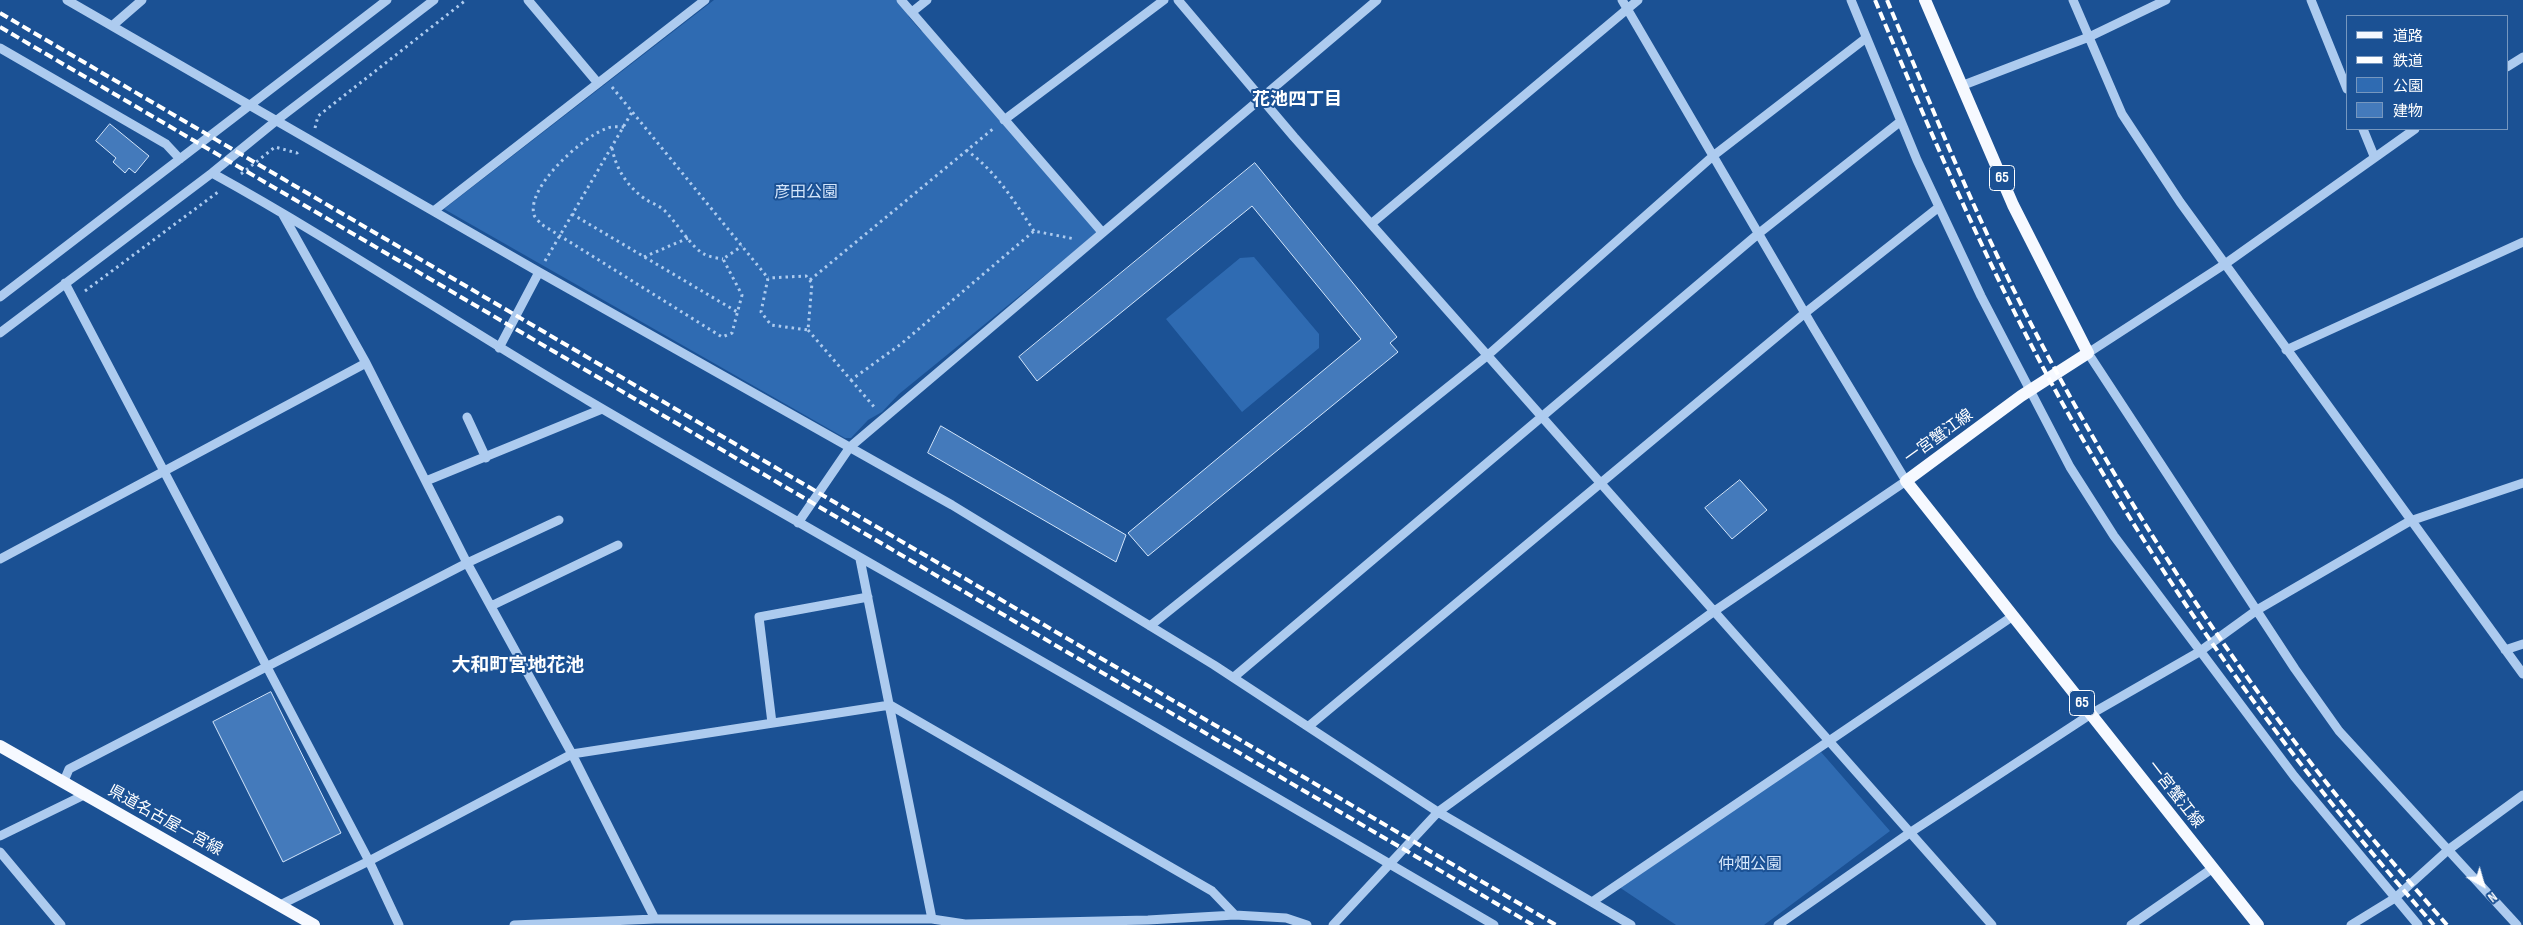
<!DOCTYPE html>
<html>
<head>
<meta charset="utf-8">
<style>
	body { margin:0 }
	#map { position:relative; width:2523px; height:925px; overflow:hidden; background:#1b5194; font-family:"Sofia Sans Condensed","Noto Sans JP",sans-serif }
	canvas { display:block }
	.legend { position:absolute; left:2346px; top:15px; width:162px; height:115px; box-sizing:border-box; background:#1b5194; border:1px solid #7697bf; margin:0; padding:6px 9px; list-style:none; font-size:15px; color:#fff }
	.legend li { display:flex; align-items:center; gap:10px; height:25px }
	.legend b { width:25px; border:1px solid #7697bf }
	.north { position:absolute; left:2458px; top:860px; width:50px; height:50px; -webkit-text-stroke:4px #1b5194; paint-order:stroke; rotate:142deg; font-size:14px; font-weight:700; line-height:20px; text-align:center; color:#fff }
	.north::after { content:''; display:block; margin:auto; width:18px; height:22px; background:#fff; clip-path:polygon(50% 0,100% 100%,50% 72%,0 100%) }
</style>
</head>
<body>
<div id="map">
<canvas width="2523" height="925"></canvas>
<ul class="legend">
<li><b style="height:6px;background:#f6f9ff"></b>道路</li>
<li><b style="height:6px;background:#fff"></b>鉄道</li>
<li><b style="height:14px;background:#2f6bb2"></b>公園</li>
<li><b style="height:14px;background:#447abb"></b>建物</li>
</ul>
<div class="north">N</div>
</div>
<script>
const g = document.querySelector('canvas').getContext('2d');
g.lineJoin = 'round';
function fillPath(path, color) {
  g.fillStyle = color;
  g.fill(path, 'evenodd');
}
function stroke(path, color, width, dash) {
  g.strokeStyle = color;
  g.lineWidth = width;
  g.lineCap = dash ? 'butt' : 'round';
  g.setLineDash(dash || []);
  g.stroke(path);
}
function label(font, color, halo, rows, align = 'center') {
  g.font = font + ' "Sofia Sans Condensed","Noto Sans JP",sans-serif';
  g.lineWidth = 4;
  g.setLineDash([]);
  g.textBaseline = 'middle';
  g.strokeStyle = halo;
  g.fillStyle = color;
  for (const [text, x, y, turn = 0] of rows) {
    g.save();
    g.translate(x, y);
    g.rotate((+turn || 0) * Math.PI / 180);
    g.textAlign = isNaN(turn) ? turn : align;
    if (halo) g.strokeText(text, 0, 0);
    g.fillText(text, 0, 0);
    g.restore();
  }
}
const green = new Path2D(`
	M714 0H902L909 17 921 31 935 33 944 46 960 60 965 75 1098 232 899 394 882 412 868 420 851 438H845L444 209Z
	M1254 257 1319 334V348L1242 412 1166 319 1240 258Z
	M1821 752 1890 831 1764 925H1676L1616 885Z`);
const building = new Path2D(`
	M110 124 149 156 135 173 129 168 125 173 113 162 116 158 96 141Z
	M1255 163 1397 337 1390 343 1398 352 1148 556 1128 533 1361 339 1252 206 1037 381 1019 357Z
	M941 426 1126 535 1116 562 928 453Z
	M1740 480 1767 510 1732 539 1705 508Z
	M271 692 341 833 283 862 213 722Z`);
const path = new Path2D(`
	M612 87 768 278 761 312 771 325 808 330 812 283 806 276 768 278
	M624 127C618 127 610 126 605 129 582 138 526 187 534 215 535 218 539 221 541 224L722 337 732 333 742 295 723 259 742 246
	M315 128 318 116 466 0
	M612 148C616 169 627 186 645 199 651 203 659 205 665 211 676 222 692 248 704 254 709 257 717 258 723 259
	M966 150C996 171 1014 201 1034 231
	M241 174 275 147 297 153 300 150
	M572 214 739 313
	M644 257 688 238
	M545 261 632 112
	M810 280 994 128
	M85 291 218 192
	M808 330 851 380 901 344 1034 231 1075 239
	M851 380 875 408`);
const minor = new Path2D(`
	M67 0 539 272 952 505 1214 665 1438 812 1631 925
	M528 0 597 82
	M901 0 1102 232
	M1178 0 1294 137 1992 925
	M1851 0 1917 160 1981 296 2070 467 2114 536 2294 776 2418 925
	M2073 0 2122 114 2180 202 2523 674
	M2311 0 2347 89
	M912 12 927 0
	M112 26 142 0
	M0 48 166 144 180 159
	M2507 67 2523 57
	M1961 86 2089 37 2166 0
	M1004 120 1164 0
	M2363 129 2374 156
	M2415 129 2225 264 2088 353 2295 669 2339 731 2517 925
	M212 173C341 244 462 327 589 401 776 511 965 616 1152 725 1266 791 1379 859 1494 925
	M435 210 705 0
	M282 213 366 363 467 563 572 754 655 919
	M1371 224 1638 0
	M65 283 369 861 399 925
	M0 297 387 0
	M0 333 212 173 277 120 434 0
	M499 348 539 272
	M2286 350 2523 242
	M467 417 486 458
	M426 481 602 409
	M798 523 850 447 1377 0
	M0 559 366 363
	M860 559 932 919
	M491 606 618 545
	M1150 626 1488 355 1713 156 1866 38
	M2505 650 2523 644
	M1234 677 1758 234 1901 121
	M772 723 759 617 868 597
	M1309 726 1805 313 1939 207
	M64 781 69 769 467 563 559 520
	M0 836 84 795
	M0 852 61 925
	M1592 902 2013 616
	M280 905 369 861 572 754 890 705 1212 891 1235 915
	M514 925 655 919H932L965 924 1148 920 1235 915 1286 918 1307 925
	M1333 925 1438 812 1713 612 1906 481 1813 327 1622 0
	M1778 925 1911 832 2091 714 2199 652 2257 610 2410 521 2523 483
	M2131 925 2213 868
	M2351 925 2395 898 2448 850 2523 795`);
const major = new Path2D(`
	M1925 0 2013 205 2088 353 2021 396 1906 481 2258 925
	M0 746 314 925`);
const rail = new Path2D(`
	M1875 0C1934 141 1994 282 2069 415 2172 598 2295 768 2434 925
	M1887 0C1932 107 1975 216 2029 320 2108 473 2202 621 2307 758 2351 815 2399 870 2447 925
	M0 13 1556 925
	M0 27 1533 925`);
const shields = [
	[2002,178,25],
	[2082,703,25]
];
const shieldNames = [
	["65",2002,178],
	["65",2082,703]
];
const parkNames = [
	["彦田公園",806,193],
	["仲畑公園",1750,865]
];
const streetNames = [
	["一宮蟹江線",1939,437,-36],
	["一宮蟹江線",2175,795,52],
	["県道名古屋一宮線",165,821,29]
];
const neighbourhoodNames = [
	["花池四丁目",1297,100]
];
const quarterNames = [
	["大和町宮地花池",518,666]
];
fillPath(green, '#2f6bb2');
fillPath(building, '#447abb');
stroke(building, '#d4e6fb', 1);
stroke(path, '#adcbef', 3, [2.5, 4]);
stroke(minor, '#adcbef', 9);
stroke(major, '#f6f9ff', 12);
stroke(rail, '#fff', 4, [9, 4]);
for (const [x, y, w] of shields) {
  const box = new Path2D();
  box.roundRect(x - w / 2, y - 12.5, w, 25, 4);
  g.fillStyle = '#1b5194';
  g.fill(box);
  stroke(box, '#fff', 1);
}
label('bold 15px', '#fff', null, shieldNames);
label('16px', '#d4e6fb', '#1b5194', parkNames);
label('16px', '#fff', '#1b5194', streetNames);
label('bold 18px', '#fff', '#1b5194', neighbourhoodNames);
label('bold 19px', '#fff', '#1b5194', quarterNames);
</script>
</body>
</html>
